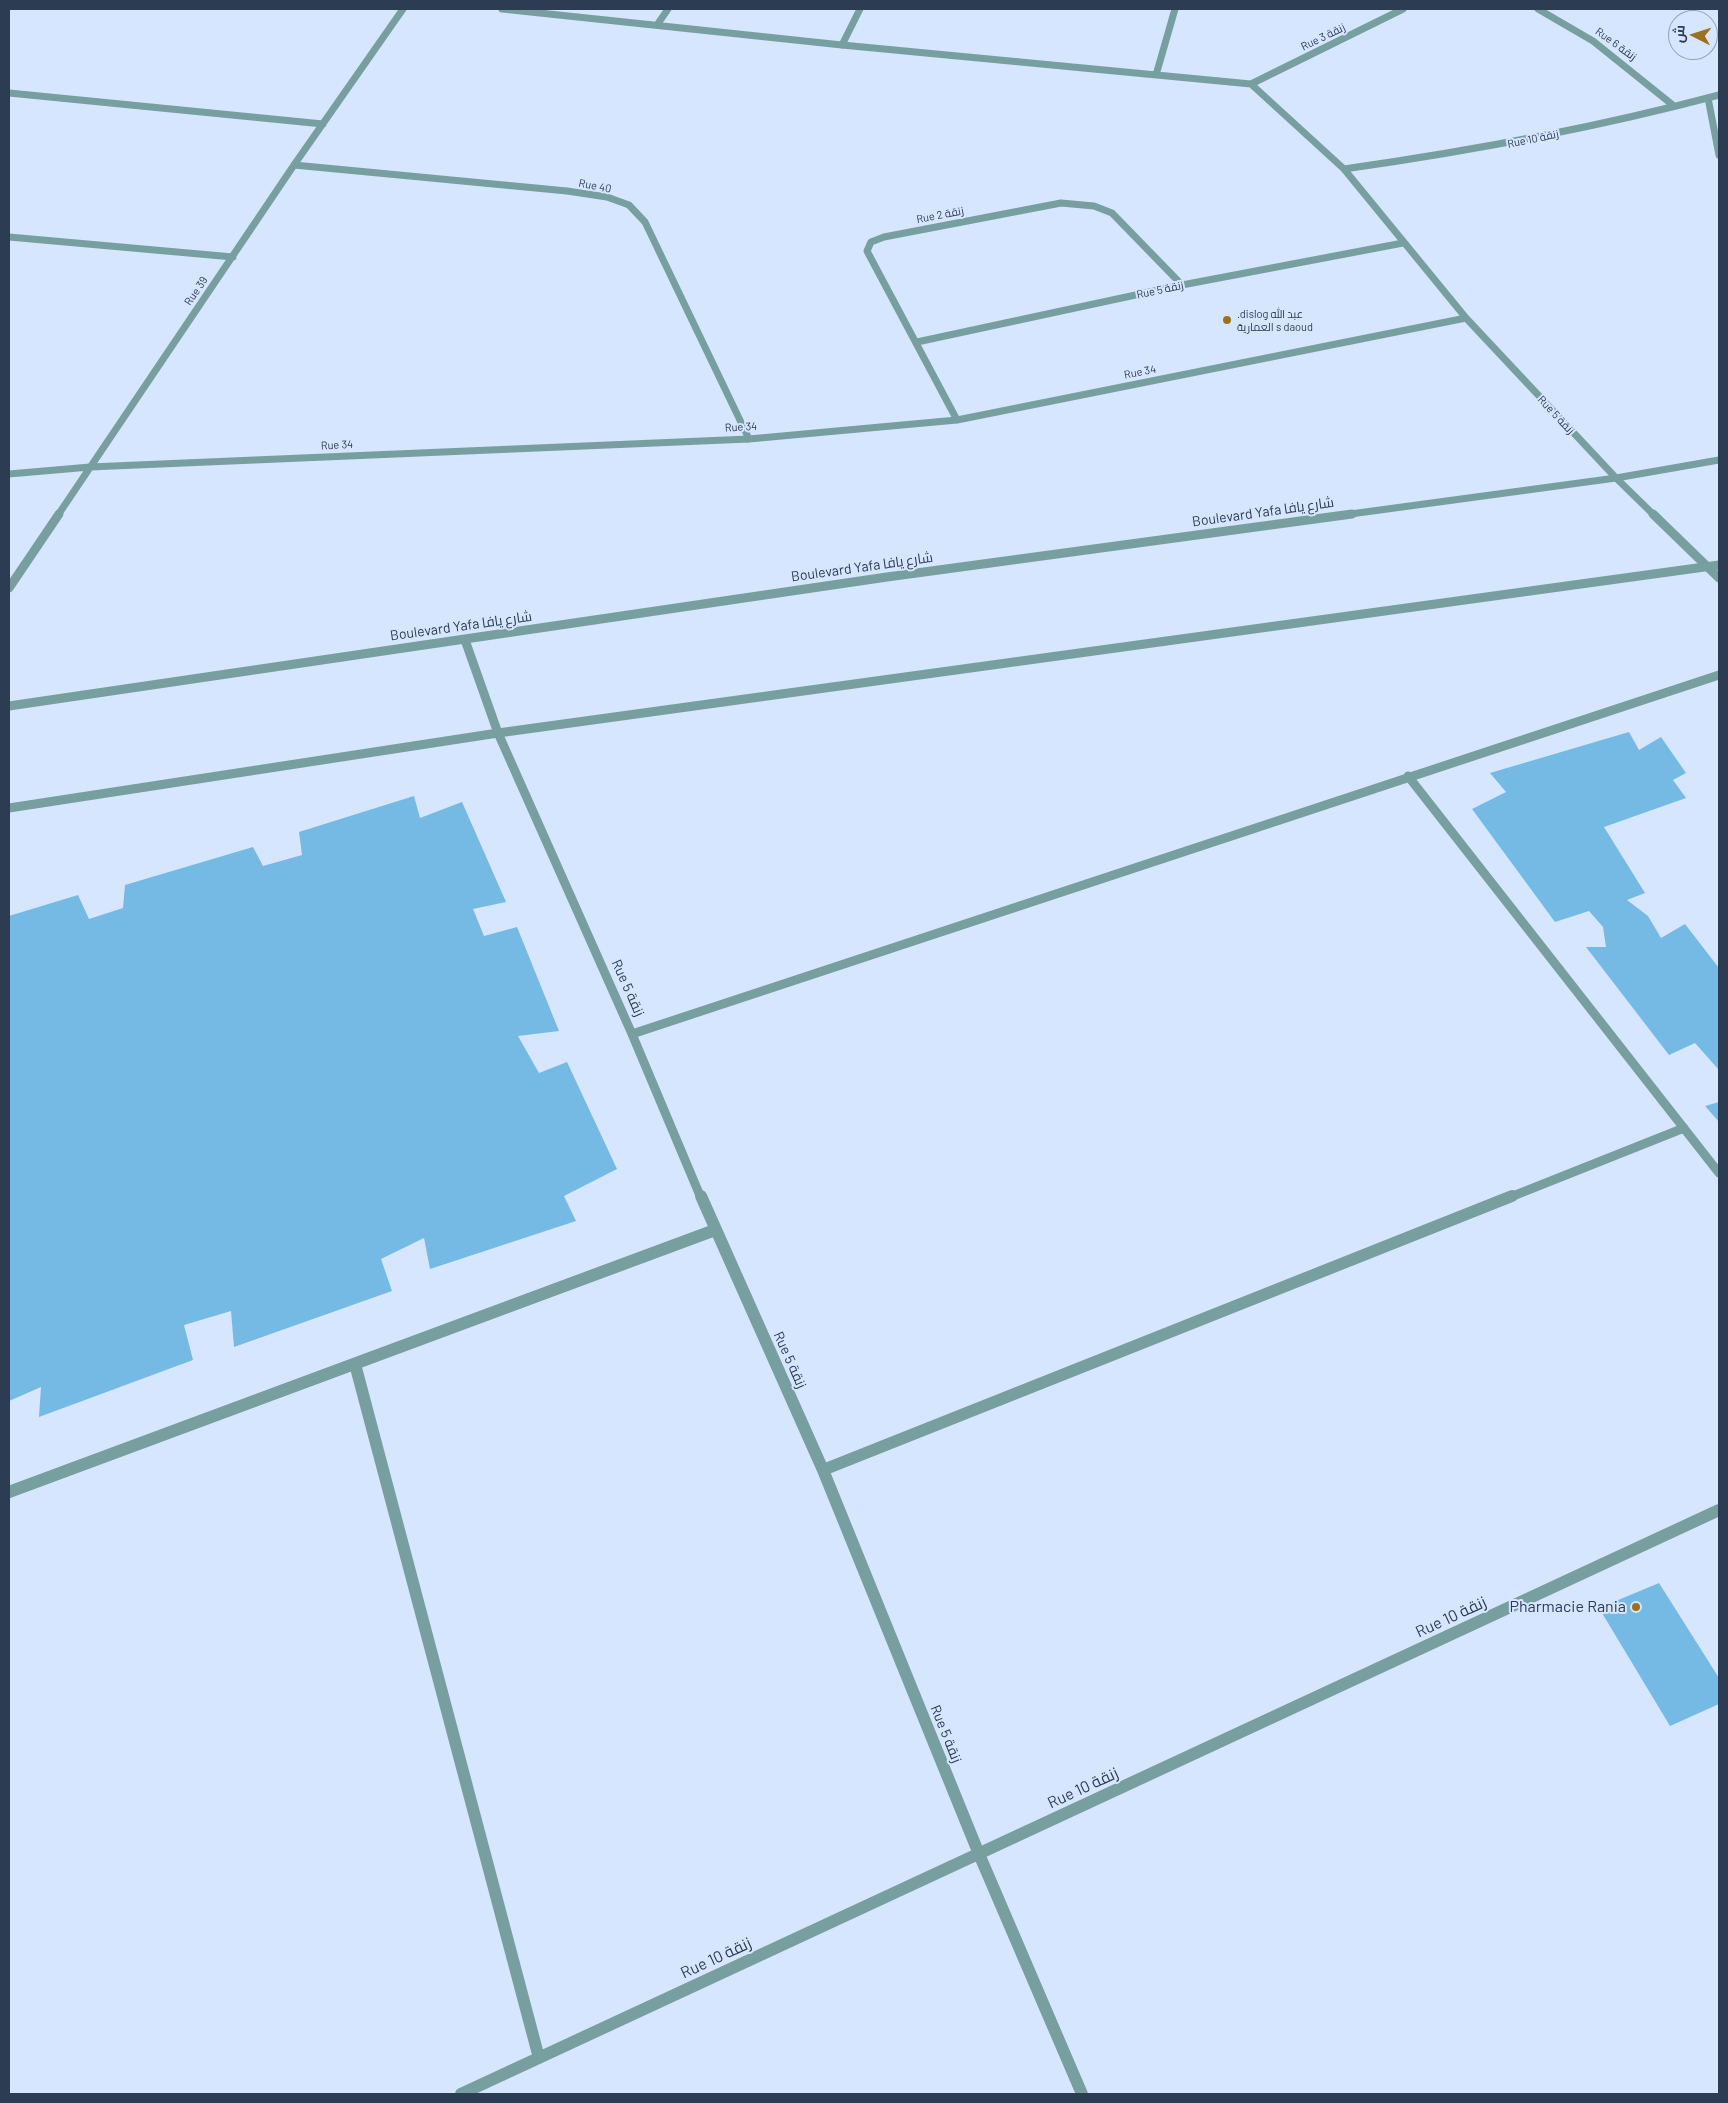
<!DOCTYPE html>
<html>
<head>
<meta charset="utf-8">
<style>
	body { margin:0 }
	#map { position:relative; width:1728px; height:2103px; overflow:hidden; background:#d6e6fe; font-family:Barlow,Cairo,sans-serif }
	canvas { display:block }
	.frame { position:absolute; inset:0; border:10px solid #2b3c53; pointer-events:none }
	.north { position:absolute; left:1668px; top:10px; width:50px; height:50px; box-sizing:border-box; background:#d6e6fe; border:1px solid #92a2ba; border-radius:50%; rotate:275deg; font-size:14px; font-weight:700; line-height:20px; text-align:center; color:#2b3c53 }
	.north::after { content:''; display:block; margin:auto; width:18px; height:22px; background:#9d7020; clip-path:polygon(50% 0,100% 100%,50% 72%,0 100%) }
</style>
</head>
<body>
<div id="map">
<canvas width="1728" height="2103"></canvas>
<div class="frame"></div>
<div class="north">ش</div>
</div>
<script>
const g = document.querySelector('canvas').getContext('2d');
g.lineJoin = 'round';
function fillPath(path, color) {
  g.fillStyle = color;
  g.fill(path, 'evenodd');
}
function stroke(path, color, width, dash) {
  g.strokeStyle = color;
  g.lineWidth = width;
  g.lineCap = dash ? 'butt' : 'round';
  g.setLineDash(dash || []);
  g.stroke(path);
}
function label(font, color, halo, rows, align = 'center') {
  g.font = font + ' Barlow,Cairo,sans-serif';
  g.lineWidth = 4;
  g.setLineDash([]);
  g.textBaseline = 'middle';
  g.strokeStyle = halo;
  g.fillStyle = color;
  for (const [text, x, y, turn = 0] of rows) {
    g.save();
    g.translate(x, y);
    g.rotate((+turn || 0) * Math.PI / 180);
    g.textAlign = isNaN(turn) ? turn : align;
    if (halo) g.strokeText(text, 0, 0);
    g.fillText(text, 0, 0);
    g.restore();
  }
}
const building = new Path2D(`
	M1629 732 1639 750 1661 737 1686 773 1673 780 1686 798 1604 827 1645 893 1627 900 1648 916 1661 938 1685 924 1719 968V1070L1695 1043 1669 1055 1586 947H1606L1603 927 1589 911 1555 922 1472 809 1506 792 1490 773Z
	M414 796 420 818 462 802 506 902 473 909 484 936 517 927 559 1031 518 1036 539 1073 567 1062 617 1169 564 1196 576 1221 430 1269 424 1238 381 1259 392 1291 234 1347 231 1311 184 1325 193 1360 39 1417 41 1387 9 1401V916L78 895 89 919 123 908 125 885 253 847 263 866 302 855 299 832Z
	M1719 1102V1122L1705 1106Z
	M1659 1583 1719 1678V1704L1670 1726 1599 1608Z`);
const minorFar2 = new Path2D(`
	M502 9 842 45 1251 84
	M1538 9 1593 41 1674 106
	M657 25 668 9
	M842 45 860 9
	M1156 75 1175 9
	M1251 84 1344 169 1466 318 1616 478 1654 515
	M1251 84 1403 9
	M9 93 323 124
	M1708 98 1719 155
	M294 165 567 191 607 197 629 205 645 222 749 439
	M1344 169C1471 151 1595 128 1719 95
	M9 237 233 257
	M917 342 1182 285 1403 243
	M957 420 867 251 871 242 884 237 1061 203 1094 206 1112 213 1182 285
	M9 474 90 467 749 439 957 420 1466 318
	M58 515 294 165 403 9`);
const minorFar1 = new Path2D(`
	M1653 514 1719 578
	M9 588 59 514
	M465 640 498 733 632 1034 701 1198
	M1408 776 1719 1173
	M632 1034 1719 675
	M1508 1198 1684 1128`);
const minor = new Path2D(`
	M701 1196 823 1470 979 1854 1082 2094
	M355 1364 539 2058
	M823 1470 1512 1196
	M9 1492 715 1230
	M461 2094 1719 1510`);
const tertiaryFar1 = new Path2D(`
	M1343 515 1616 478 1719 460`);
const tertiary = new Path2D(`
	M9 706 887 577 1352 514
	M9 808 498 733 1719 565`);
const markers = [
	[1227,320,5,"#9d7020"],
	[1636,1607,5,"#9d7020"]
];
const farStreetnames = [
	["Rue 3 زنقة",1323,37,-26],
	["Rue 6 زنقة",1616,44,36],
	["Rue 10 زنقة",1533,139,-12],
	["Rue 40",595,186,11],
	["Rue 2 زنقة",940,215,-11],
	["Rue 5 زنقة",1160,290,-12],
	["Rue 39",196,291,-56],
	["Rue 34",1140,372,-11],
	["Rue 5 زنقة",1556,415,47],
	["Rue 34",741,427,-3],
	["Rue 34",337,445,-3]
];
const farPoinames = [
	[".dislog عبد الله",1237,314],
	["العمارية s daoud",1237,327]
];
const streetNames = [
	["Boulevard Yafa شارع يافا",1263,512,-8],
	["Boulevard Yafa شارع يافا",862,567,-8],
	["Boulevard Yafa شارع يافا",461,626,-8],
	["Rue 5 زنقة",628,988,66],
	["Rue 5 زنقة",790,1360,66],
	["Rue 5 زنقة",946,1734,68]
];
const nearPoinames = [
	["Pharmacie Rania",1626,1607]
];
const nearStreetnames = [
	["Rue 10 زنقة",1451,1617,-25],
	["Rue 10 زنقة",1083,1788,-25],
	["Rue 10 زنقة",716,1958,-25]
];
fillPath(building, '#75bae5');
stroke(minorFar2, '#789f9f', 7);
stroke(minorFar1, '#789f9f', 9);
stroke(minor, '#789f9f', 12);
stroke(tertiaryFar1, '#789f9f', 7);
stroke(tertiary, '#789f9f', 9);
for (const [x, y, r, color] of markers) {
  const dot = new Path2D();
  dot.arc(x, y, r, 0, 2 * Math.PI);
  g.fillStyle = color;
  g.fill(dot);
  stroke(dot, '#d6e6fe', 2);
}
label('11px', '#2b3c53', '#d6e6fe', farStreetnames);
label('11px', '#2b3c53', '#d6e6fe', farPoinames, 'left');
label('14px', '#2b3c53', '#d6e6fe', streetNames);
label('16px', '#2b3c53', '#d6e6fe', nearPoinames, 'right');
label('16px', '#2b3c53', '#d6e6fe', nearStreetnames);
</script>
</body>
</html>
